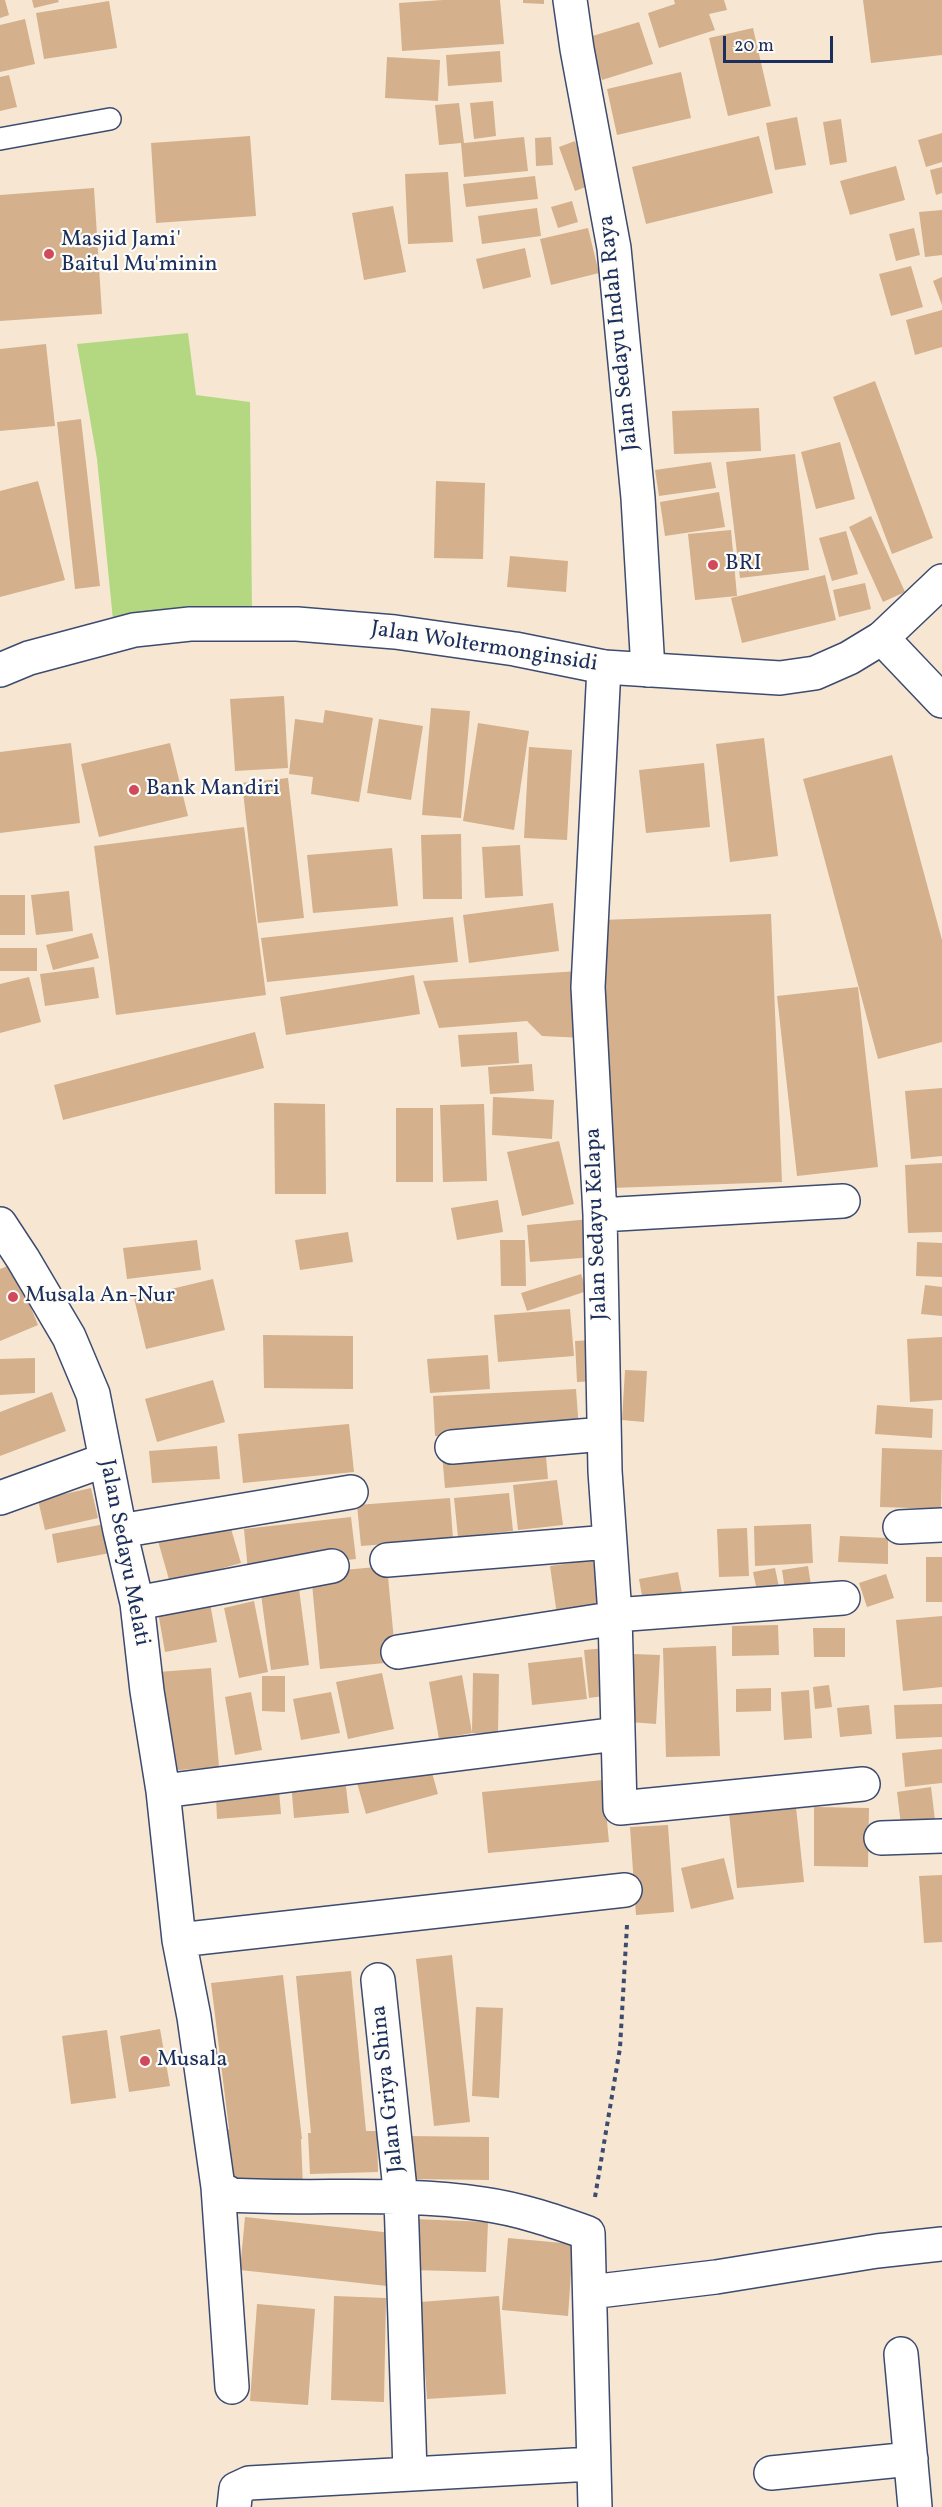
<!DOCTYPE html>
<html>
<head>
<meta charset="utf-8">
<style>
	body { margin:0 }
	#map { position:relative; width:942px; height:2507px; overflow:hidden; background:#f7e7d2; font-family:Vollkorn,serif }
	canvas { display:block }
	.scale { position:absolute; left:723px; top:36px; width:110px; height:27px; box-sizing:border-box; border:3px solid #1b2f5e; border-top:0; padding-left:8px; font-size:18px; line-height:21px; white-space:nowrap; color:#1b2f5e; -webkit-text-stroke:4px #fdfcf7; paint-order:stroke }
</style>
</head>
<body>
<div id="map">
<canvas width="942" height="2507"></canvas>
<div class="scale">20 m</div>
</div>
<script>
const g = document.querySelector('canvas').getContext('2d');
g.lineJoin = 'round';
function fillPath(path, color) {
  g.fillStyle = color;
  g.fill(path, 'evenodd');
}
function stroke(path, color, width, dash) {
  g.strokeStyle = color;
  g.lineWidth = width;
  g.lineCap = dash ? 'butt' : 'round';
  g.setLineDash(dash || []);
  g.stroke(path);
}
function label(font, color, halo, rows, align = 'center') {
  g.font = font + ' Vollkorn,serif';
  g.lineWidth = 4.5;
  g.setLineDash([]);
  g.textBaseline = 'middle';
  g.strokeStyle = halo;
  g.fillStyle = color;
  for (const [text, x, y, turn = 0] of rows) {
    g.save();
    g.translate(x, y);
    g.rotate((+turn || 0) * Math.PI / 180);
    g.textAlign = isNaN(turn) ? turn : align;
    if (halo) g.strokeText(text, 0, 0);
    g.fillText(text, 0, 0);
    g.restore();
  }
}
const green = new Path2D(`
	M188 333 196 395 250 402 252 614 113 620 97 459 77 344Z`);
const building = new Path2D(`
	M0 0H5L9 15 0 18Z
	M32 0H58L59 2 34 8Z
	M443 0H500L504 44 402 51 399 3Z
	M523 0H544V4L523 3Z
	M674 0H724L727 10 709 14 715 30 659 48 648 13 675 4Z
	M863 0H942V55L871 63Z
	M109 1 117 48 44 59 36 13Z
	M25 19 35 64 0 72V25Z
	M639 22 653 64 602 80 589 37Z
	M753 28 771 106 728 116 709 38Z
	M500 51 502 82 448 86 446 55Z
	M387 57 440 60 438 101 385 98Z
	M681 72 691 118 617 135 607 89Z
	M9 75 17 107 0 111V77Z
	M493 101 496 136 474 139 470 103Z
	M459 103 464 143 524 137 528 171 464 177 461 143 439 145 435 105Z
	M797 117 806 165 775 170 766 123Z
	M841 119 847 162 830 165 823 122Z
	M942 133V162L926 167 918 140Z
	M250 136 256 216 156 223 151 143Z
	M759 136 773 193 646 224 632 167Z
	M551 137 553 165 536 166 535 138Z
	M575 141 591 185 575 191 559 147Z
	M896 166 905 200 850 215 840 181Z
	M942 167V193L936 195 930 170Z
	M448 172 453 242 408 244 405 174Z
	M535 176 538 199 466 207 463 184Z
	M94 188 102 314 0 321V195Z
	M572 201 578 222 558 228 551 207Z
	M393 206 406 272 364 280 352 213Z
	M537 208 541 236 482 244 478 216Z
	M942 210V255L925 257 919 212Z
	M588 228 599 273 551 285 540 239Z
	M914 228 920 255 896 261 889 234Z
	M525 248 531 277 483 289 476 259Z
	M911 266 923 307 891 316 879 274Z
	M942 277V305L933 281Z
	M942 310V347L915 355 906 320Z
	M46 344 55 426 0 431V349Z
	M875 381 933 538 892 554 833 397Z
	M759 408 761 451 674 454 672 411Z
	M81 419 100 586 75 589 57 422Z
	M840 442 855 499 816 509 801 452Z
	M795 454 809 570 740 578 726 462Z
	M711 462 716 488 659 496 655 470Z
	M38 481 65 580 0 597V491Z
	M436 481 485 483 483 559 434 558Z
	M719 492 725 527 665 536 660 502Z
	M871 516 905 592 883 602 849 527Z
	M731 530 737 596 695 600 688 534Z
	M846 531 858 574 832 581 819 538Z
	M510 556 568 561 566 592 507 587Z
	M825 575 836 620 742 643 731 598Z
	M865 583 871 609 839 617 833 590Z
	M284 696 288 768 235 771 230 699Z
	M431 708 470 711 461 818 422 815Z
	M325 710 373 718 359 802 311 794 313 777 289 774 295 719 323 723Z
	M379 719 423 726 411 800 367 793Z
	M478 723 529 731 514 830 463 821Z
	M764 738 778 856 730 862 716 744Z
	M71 743 80 823 0 833V752Z
	M170 743 188 816 99 837 81 764Z
	M529 747 572 750 567 840 524 838Z
	M892 755 942 940V1042L878 1059 803 779Z
	M704 763 710 827 646 833 639 770Z
	M288 778 304 918 258 923 242 783Z
	M244 827 266 995 116 1015 94 846Z
	M461 834 462 899H423L421 835Z
	M520 845 523 896 485 898 482 847Z
	M392 848 398 906 313 913 307 855Z
	M69 891 73 931 36 935 31 895Z
	M0 895H25V935H0Z
	M553 903 559 951 469 963 463 915Z
	M771 914 782 1182 611 1188 601 920Z
	M453 917 458 962 267 982 261 938Z
	M92 933 99 958 53 970 46 945Z
	M0 948H37V971H0Z
	M94 967 99 998 45 1006 40 974Z
	M579 971 584 1038 542 1036 527 1021 439 1028 423 981Z
	M414 975 420 1014 286 1035 280 997Z
	M29 977 41 1022 0 1033V984Z
	M858 987 878 1167 797 1176 777 996Z
	M255 1032 264 1068 63 1120 54 1085Z
	M517 1032 519 1063 461 1067 458 1035Z
	M532 1064 534 1091 490 1094 488 1067Z
	M942 1088V1156L911 1159 905 1091Z
	M493 1097 554 1100 552 1139 492 1135Z
	M274 1103 325 1104 326 1194H275Z
	M484 1104 487 1181 443 1182 440 1105Z
	M396 1108H433V1182H396Z
	M559 1141 574 1204 522 1216 507 1152Z
	M942 1163V1232L908 1233 905 1165Z
	M498 1200 503 1232 457 1240 451 1208Z
	M590 1219 594 1257 530 1262 527 1225Z
	M348 1232 353 1262 300 1270 295 1240Z
	M197 1240 201 1270 127 1279 123 1248Z
	M500 1240H525L526 1286H501Z
	M917 1242 942 1243V1277L916 1276Z
	M13 1264 38 1325 0 1341V1269Z
	M581 1274 587 1291 527 1311 521 1293Z
	M213 1279 225 1330 146 1349 134 1298Z
	M925 1285 942 1287V1316L921 1314Z
	M570 1309 574 1356 498 1362 494 1315Z
	M263 1335 353 1336V1389L264 1388Z
	M942 1337V1400L910 1402 907 1339Z
	M593 1340 595 1381 577 1382 575 1341Z
	M488 1355 490 1389 430 1393 427 1359Z
	M35 1358V1393L0 1395V1359Z
	M625 1370 647 1371 644 1422 622 1420Z
	M213 1380 225 1422 157 1442 145 1399Z
	M576 1389 579 1429 435 1436 433 1396Z
	M52 1392 66 1431 0 1456V1412Z
	M877 1405 933 1409 932 1438 875 1434Z
	M349 1424 354 1472 243 1483 238 1434Z
	M545 1445 548 1479 445 1488 442 1454Z
	M217 1446 220 1479 152 1483 149 1451Z
	M882 1448 942 1450 941 1509 880 1507Z
	M557 1480 563 1525 518 1530 513 1485Z
	M91 1488 98 1518 45 1530 38 1500Z
	M509 1493 513 1531 458 1537 454 1498Z
	M450 1498 453 1539 361 1546 357 1505Z
	M227 1515 241 1563 170 1583 156 1534Z
	M351 1517 356 1559 248 1571 244 1529Z
	M105 1524 110 1553 57 1563 52 1534Z
	M811 1524 813 1563 755 1566 754 1526Z
	M747 1528 749 1576 719 1577 717 1529Z
	M840 1536 888 1538V1564L838 1562Z
	M926 1557H942V1602H926Z
	M593 1560 601 1608 557 1615 550 1566Z
	M387 1566 396 1662 320 1669 311 1573Z
	M808 1566 811 1585 785 1590 782 1570Z
	M775 1568 779 1587 757 1591 753 1572Z
	M678 1572 682 1593 643 1601 639 1579Z
	M886 1574 894 1598 867 1607 859 1583Z
	M299 1589 309 1665 271 1670 261 1594Z
	M254 1601 268 1672 239 1678 224 1608Z
	M210 1603 217 1642 165 1652 158 1612Z
	M942 1616V1687L903 1691 896 1620Z
	M778 1625 779 1655 732 1656V1626Z
	M813 1628H845V1657H814Z
	M716 1646 720 1756 666 1757 663 1648Z
	M606 1648 611 1695 589 1698 584 1650Z
	M634 1654 660 1655 656 1724 630 1722Z
	M582 1657 587 1699 532 1705 528 1663Z
	M211 1668 219 1767 166 1771 158 1672Z
	M382 1673 394 1729 348 1739 336 1682Z
	M473 1673 499 1674 498 1734 472 1733Z
	M462 1675 472 1733 439 1739 429 1682Z
	M262 1676H285V1712L262 1711Z
	M829 1685 832 1707 815 1709 813 1687Z
	M771 1688V1711L736 1712V1689Z
	M809 1690 812 1738 784 1740 781 1692Z
	M251 1692 262 1750 235 1755 225 1697Z
	M331 1692 340 1733 301 1740 293 1699Z
	M942 1704V1737L896 1739 894 1705Z
	M869 1705 872 1734 840 1737 837 1708Z
	M942 1749V1783L905 1787 902 1753Z
	M429 1762 438 1794 366 1814 357 1783Z
	M345 1778 349 1813 294 1818 291 1782Z
	M603 1780 609 1842 488 1853 482 1792Z
	M931 1787 935 1820 901 1825 897 1792Z
	M279 1791 281 1814 217 1819 216 1797Z
	M796 1807 804 1882 737 1888 729 1813Z
	M814 1807 869 1808 868 1867 814 1866Z
	M668 1825 674 1912 636 1915 630 1827Z
	M724 1858 734 1899 691 1909 681 1868Z
	M942 1875V1942L924 1943 919 1876Z
	M452 1955 470 2122 434 2126 416 1959Z
	M351 1971 366 2131H377L378 2172 310 2174 308 2133H311L296 1976Z
	M283 1975 302 2139H301L303 2187 231 2190 227 2129H229L211 1983Z
	M476 2007 503 2008 499 2098 472 2096Z
	M160 2029 170 2086 129 2092 120 2036Z
	M107 2030 116 2098 71 2104 62 2036Z
	M407 2136 489 2137V2180L407 2179Z
	M245 2217 392 2233 387 2286 240 2270Z
	M414 2219 488 2222 486 2272 412 2270Z
	M508 2238 573 2244 568 2316 502 2310Z
	M334 2296 386 2298 384 2402 331 2400Z
	M499 2296 506 2394 427 2399 420 2302Z
	M257 2304 315 2309 308 2405 250 2401Z`);
const path = new Path2D(`
	M595 2197 620 2048 627 1925`);
const lane = new Path2D(`
	M0 139 110 119`);
const street = new Path2D(`
	M570 0 577 49 614 248 638 498 648 670
	M882 638 942 701
	M604 667 588 987 600 1215 605 1471 615 1615 620 1808 863 1784
	M600 1215 843 1201
	M0 1224 23 1259 69 1337 93 1394 120 1531 137 1603 147 1691 163 1791 179 1940 194 2017 218 2187 232 2195C315 2200 401 2191 483 2204 519 2209 554 2221 588 2233L595 2507
	M452 1447 604 1434
	M0 1498 105 1460
	M900 1527 942 1525
	M120 1531 351 1492
	M387 1560 609 1542
	M137 1603 332 1566
	M398 1652 604 1620 615 1615 843 1598
	M163 1791 617 1734
	M881 1838 942 1836
	M179 1940 625 1890
	M378 1980 401 2199 410 2472
	M218 2187 232 2387
	M590 2292 716 2277 877 2251 942 2244
	M901 2354 915 2507
	M771 2473 911 2459
	M234 2507 236 2489 249 2483 592 2464`);
const secondary = new Path2D(`
	M0 670 29 658 134 630 190 624H297L395 632 515 649 604 667 780 678 815 673 849 658 882 638 942 581`);
const markers = [
	[49,254,6,"#d1495b"],
	[713,565,6,"#d1495b"],
	[134,790,6,"#d1495b"],
	[13,1297,6,"#d1495b"],
	[145,2061,6,"#d1495b"]
];
const poiNames = [
	["Masjid Jami'",61,241],
	["Baitul Mu'minin",61,266],
	["BRI",725,565],
	["Bank Mandiri",146,790],
	["Musala An-Nur",25,1297],
	["Musala",157,2061]
];
const streetNames = [
	["Jalan Sedayu Indah Raya",620,333,-96],
	["Jalan Woltermonginsidi",484,648,9],
	["Jalan Sedayu Kelapa",598,1224,-92],
	["Jalan Sedayu Melati",123,1553,79],
	["Jalan Griya Shina",389,2089,-96]
];
fillPath(green, '#b4d881');
fillPath(building, '#d4b08c');
stroke(lane, '#3c4b6f', 24);
stroke(street, '#3c4b6f', 36);
stroke(secondary, '#3c4b6f', 36);
stroke(path, '#3c4b6f', 4, [4.5, 4.5]);
stroke(lane, '#fff', 21);
stroke(street, '#fff', 33);
stroke(secondary, '#fff', 33);
for (const [x, y, r, color] of markers) {
  const dot = new Path2D();
  dot.arc(x, y, r, 0, 2 * Math.PI);
  g.fillStyle = color;
  g.fill(dot);
  stroke(dot, '#fdfcf7', 2);
}
label('22px', '#1b2f5e', '#fdfcf7', poiNames, 'left');
label('22px', '#1b2f5e', '#fdfcf7', streetNames);
</script>
</body>
</html>
